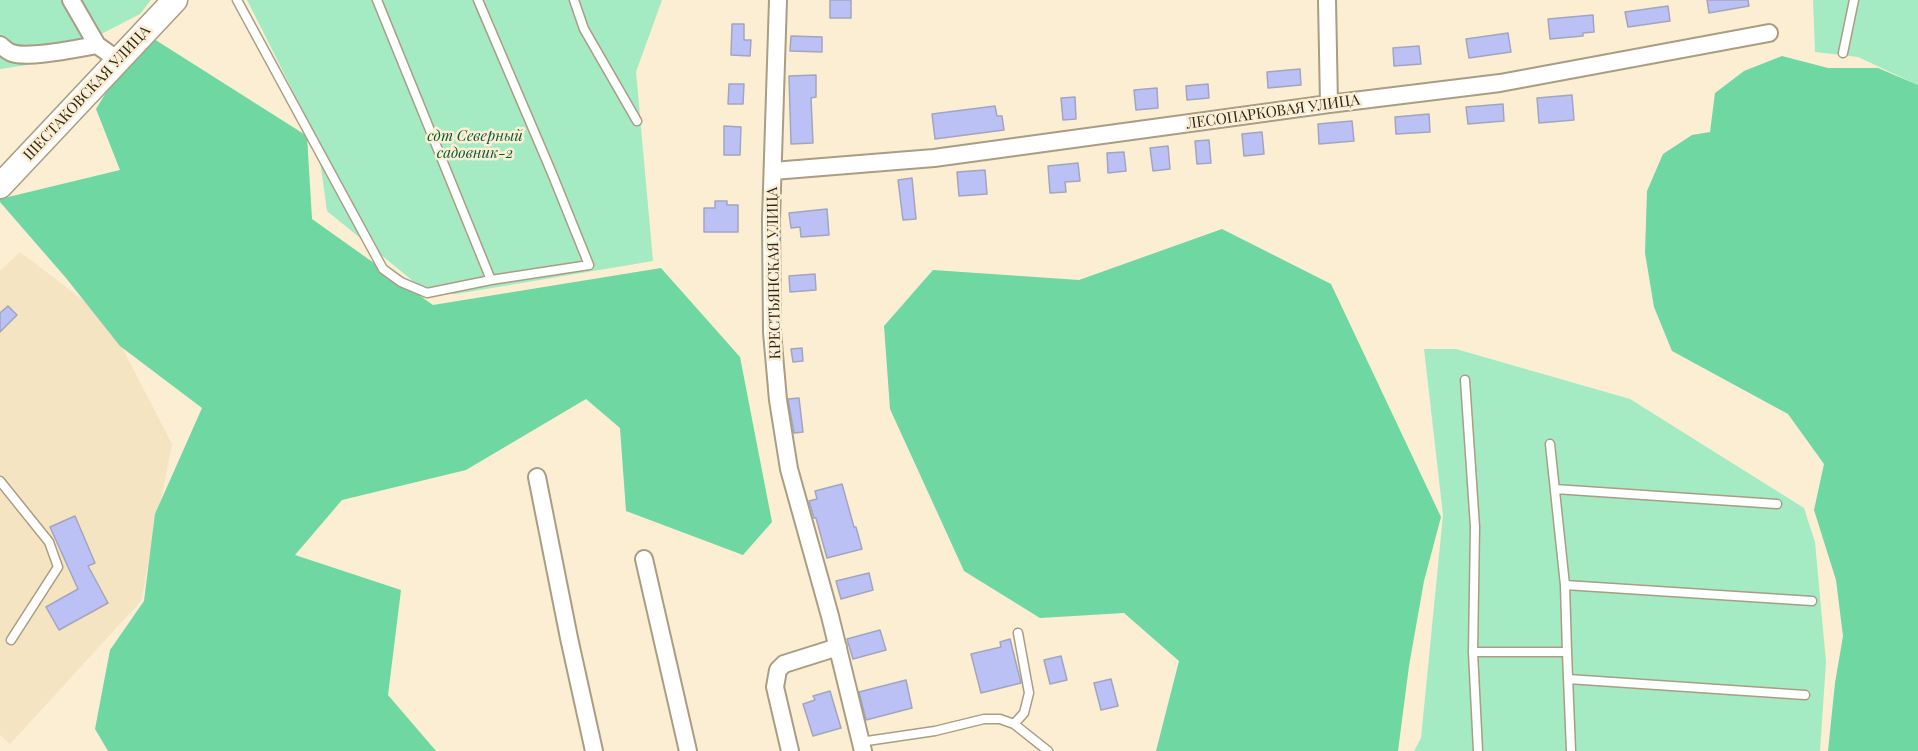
<!DOCTYPE html>
<html>
<head>
<meta charset="utf-8">
<style>
	body { margin:0 }
	canvas { display:block; background:#fbeed2 }
</style>
</head>
<body>
<canvas width="1918" height="751"></canvas>
<script>
const g = document.querySelector('canvas').getContext('2d');
g.lineJoin = 'round';
function fillPath(path, color) {
  g.fillStyle = color;
  g.fill(path, 'evenodd');
}
function stroke(path, color, width, dash) {
  g.strokeStyle = color;
  g.lineWidth = width;
  g.lineCap = dash ? 'butt' : 'round';
  g.setLineDash(dash || []);
  g.stroke(path);
}
function label(font, color, halo, rows, align = 'center') {
  g.font = font + ' "Playfair Display",serif';
  g.lineWidth = 5;
  g.setLineDash([]);
  g.textBaseline = 'middle';
  g.strokeStyle = halo;
  g.fillStyle = color;
  for (const [text, x, y, turn = 0] of rows) {
    g.save();
    g.translate(x, y);
    g.rotate((+turn || 0) * Math.PI / 180);
    g.textAlign = isNaN(turn) ? turn : align;
    if (halo) g.strokeText(text, 0, 0);
    g.fillText(text, 0, 0);
    g.restore();
  }
}
const built = new Path2D(`
	M20 252 100 313 111 326 172 444 141 601 10 744 0 735V271Z`);
const green = new Path2D(`
	M0 0H151L140 14 47 62 0 69Z
	M247 0H662L636 72 653 261 456 294H429L327 211 317 139Z
	M1813 0H1918V85L1858 57 1815 52Z
	M1424 349H1456L1630 399 1804 508 1815 542 1826 662 1820 751H1414L1421 738 1443 515Z`);
const forest = new Path2D(`
	M143 32 307 136 312 219 433 305 661 268 740 357 772 522 743 555 626 511 620 428 586 399 466 470 342 500 295 555 401 590 388 695 436 751H108L95 729 110 650 144 601 155 514 202 408 120 346 66 278 0 202V199L120 170 96 109Z
	M1782 56 1828 68H1878L1918 85V751H1828L1835 683 1843 636 1836 580 1814 510 1824 464 1788 414 1672 351 1654 307 1645 253 1647 191 1663 154 1692 135 1710 132 1715 93 1744 71Z
	M1222 229 1331 284 1441 517 1424 581 1409 666 1398 751H1156L1179 661 1124 613 1040 618 964 571 890 409 884 326 933 270 1079 280Z`);
const building = new Path2D(`
	M830 0H851V18H830Z
	M1707 0H1748L1749 6 1709 13Z
	M1668 6 1670 21 1628 27 1625 12Z
	M1593 15 1594 32 1583 33V36L1550 39 1548 19Z
	M732 24H744V40H751L750 56 731 55Z
	M1508 33 1511 52 1469 58 1466 39Z
	M791 36 822 37V52L790 51Z
	M1419 46 1421 64 1394 66 1393 48Z
	M1300 69 1301 85 1268 88 1267 72Z
	M816 75V97L811 98 813 143 791 144 789 76Z
	M729 84H744L743 104H728Z
	M1208 84 1209 98 1187 100 1186 86Z
	M1157 88 1158 108 1136 110 1134 90Z
	M1572 95 1574 120 1539 123 1537 98Z
	M1075 97 1076 119 1063 120 1061 98Z
	M1503 104 1504 121 1468 124 1466 107Z
	M995 106 997 116H1002L1004 130 935 139 932 114Z
	M1429 114 1430 132 1396 134 1395 117Z
	M1352 121 1354 141 1319 144 1318 124Z
	M724 126 741 127 740 155H724Z
	M1262 132 1264 154 1244 156 1242 134Z
	M1209 140 1211 163 1197 164 1195 141Z
	M1168 146 1170 169 1153 171 1150 148Z
	M1124 152 1126 171 1108 173 1107 153Z
	M1078 163 1080 181 1065 182 1066 192 1050 193 1048 166Z
	M985 170 987 194 959 196 957 172Z
	M912 178 916 219 903 220 898 180Z
	M715 201H727V205H738V232H704V208H715Z
	M827 209 829 235 801 237 800 227 791 228 789 213Z
	M815 274 816 290 790 292 789 276Z
	M8 306 17 315 0 332V313Z
	M802 348 803 361 793 362 791 349Z
	M799 398 803 432 794 433 788 399Z
	M842 484 854 527H856L862 549 827 558 816 518H814L809 501 817 499 815 491Z
	M75 516 95 563 88 566 108 603 59 630 46 607 78 589 50 527Z
	M869 573 873 590 841 599 836 581Z
	M880 630 886 650 853 659 847 639Z
	M1010 639 1021 683 981 693 971 654 1001 647 1000 642Z
	M1061 656 1067 680 1050 684 1044 660Z
	M1111 679 1118 706 1101 710 1094 683Z
	M906 680 912 708 866 720 859 692Z
	M830 691 841 728 813 736 803 704 815 700 813 696Z`);
const service = new Path2D(`
	M237 0 383 269 401 282 427 293 491 280 589 265 551 171 478 0
	M377 0 491 280
	M574 0 584 29 637 121
	M1843 53 1854 0
	M1465 380 1475 527 1473 652
	M0 481 49 542 58 567 11 640
	M1555 489 1777 504
	M1565 585 1812 601
	M1567 652 1571 751
	M1568 679 1805 695
	M1014 724 1024 713 1029 693 1018 633
	M860 742 935 731 984 719H1000L1014 724 1048 751
	M1478 751 1473 652H1567L1565 585 1550 444`);
const minor = new Path2D(`
	M71 0 97 45 118 60
	M778 0 771 220 772 332 778 400 789 469 830 616 863 751
	M1327 0 1329 104
	M0 45C3 47 8 52 12 53 29 59 78 48 97 45
	M773 171 934 158 1329 104 1500 83 1769 33
	M537 477 569 638 594 751
	M644 559 688 751
	M790 751 775 687 778 670 784 664 838 647`);
const secondary = new Path2D(`
	M0 186 175 0`);
const streetNames = [
	["ШЕСТАКОВСКАЯ УЛИЦА",87,93,-47],
	["ЛЕСОПАРКОВАЯ УЛИЦА",1273,112,-8],
	["КРЕСТЬЯНСКАЯ УЛИЦА",774,273,-91]
];
const parkNames = [
	["сдт Северный",475,136],
	["садовник-2",475,153]
];
fillPath(built, '#f4e4c1');
fillPath(green, '#a4ebc4');
fillPath(forest, '#6ed7a2');
fillPath(building, '#bbc0f5');
stroke(building, '#a2a5c0', 1.5);
stroke(service, '#a99d83', 11);
stroke(minor, '#a99d83', 20);
stroke(secondary, '#a99d83', 27);
stroke(service, '#fff', 8);
stroke(minor, '#fff', 16);
stroke(secondary, '#fff', 24);
label('15px', '#2a251b', '#fbeed2', streetNames);
label('italic 15px', '#025a39', '#fbeed2', parkNames);
</script>
</body>
</html>
